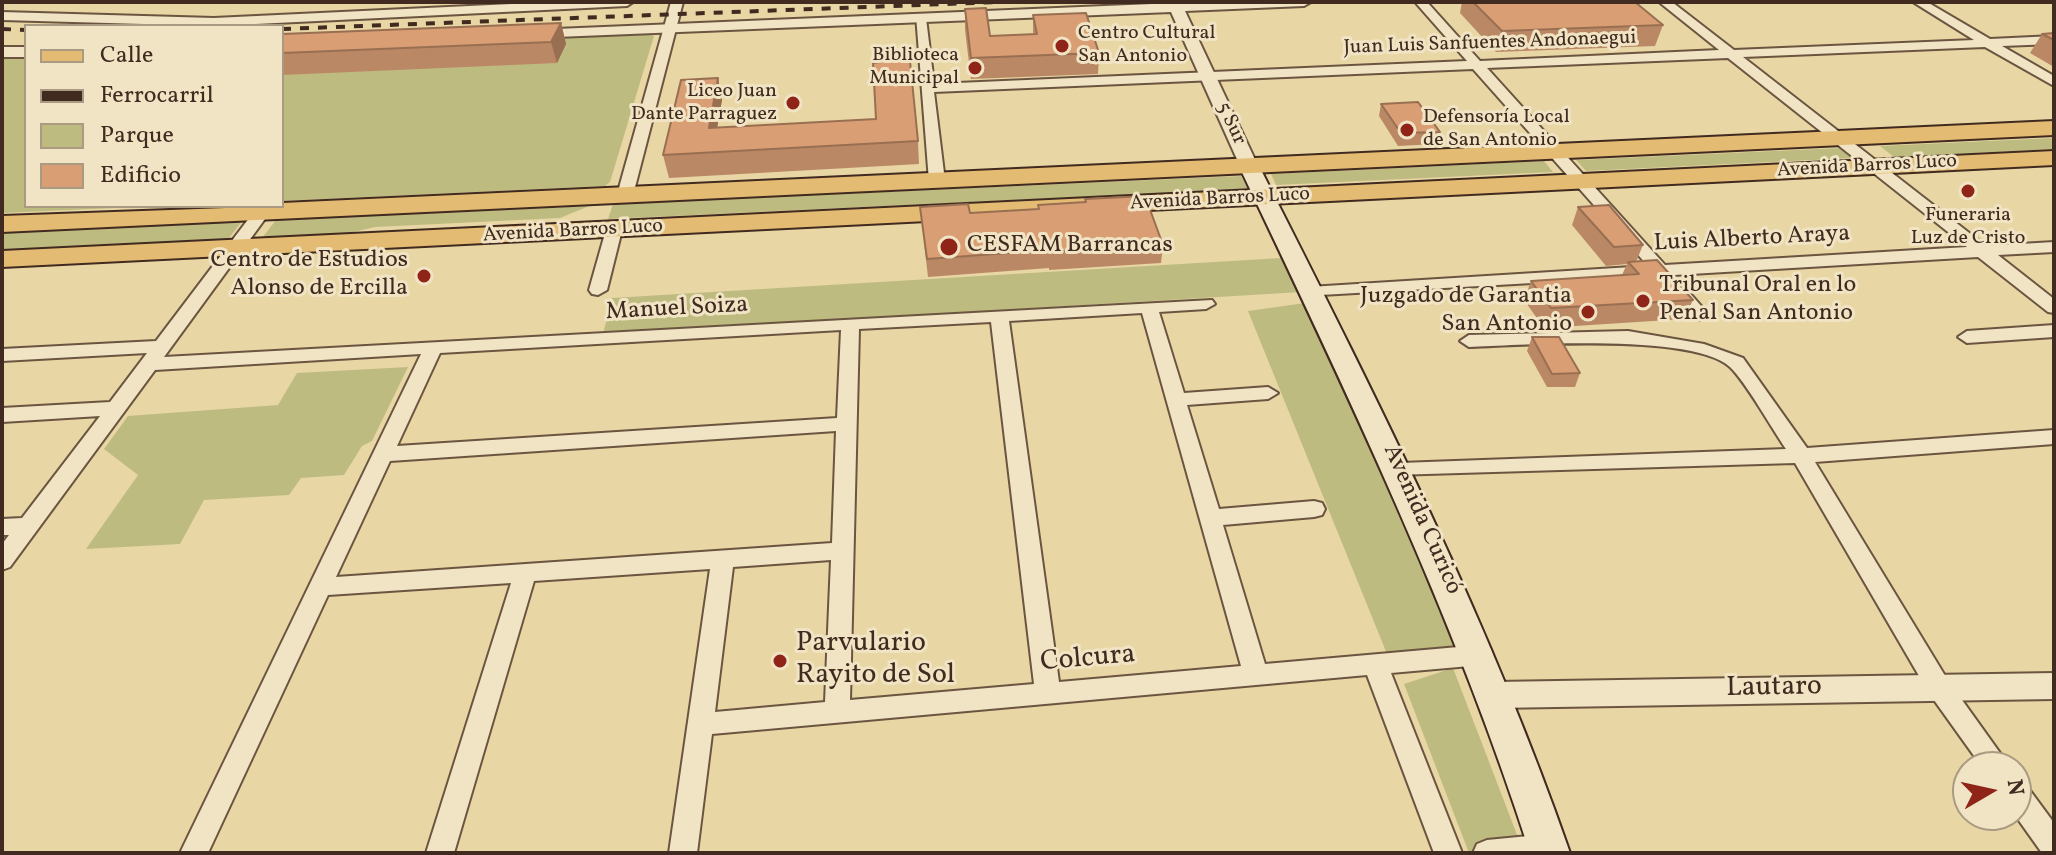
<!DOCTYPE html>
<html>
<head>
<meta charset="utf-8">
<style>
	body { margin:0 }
	#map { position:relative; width:2056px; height:855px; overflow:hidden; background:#e8d6a5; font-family:Vollkorn,serif }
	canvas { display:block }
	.frame { position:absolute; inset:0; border:4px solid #412a1f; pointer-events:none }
	.legend { position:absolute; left:24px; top:24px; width:260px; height:184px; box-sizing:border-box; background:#f0e4c4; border:2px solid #aa9a82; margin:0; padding:10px 14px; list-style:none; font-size:24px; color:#412a1f }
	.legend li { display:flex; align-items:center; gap:16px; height:40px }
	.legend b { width:40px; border:2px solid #aa9a82 }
	.north { position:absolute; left:1952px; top:751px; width:80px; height:80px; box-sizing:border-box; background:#f0e4c4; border:2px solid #aa9a82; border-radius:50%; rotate:81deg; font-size:22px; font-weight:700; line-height:32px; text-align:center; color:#412a1f }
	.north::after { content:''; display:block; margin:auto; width:28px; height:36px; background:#8f2418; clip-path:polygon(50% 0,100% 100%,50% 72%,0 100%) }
</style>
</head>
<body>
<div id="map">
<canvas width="2056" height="855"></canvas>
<div class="frame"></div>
<ul class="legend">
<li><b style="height:10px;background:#e4bb72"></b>Calle</li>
<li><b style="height:10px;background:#412a1f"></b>Ferrocarril</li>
<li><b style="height:22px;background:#bebb81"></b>Parque</li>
<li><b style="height:22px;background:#da9e75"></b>Edificio</li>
</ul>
<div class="north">N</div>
</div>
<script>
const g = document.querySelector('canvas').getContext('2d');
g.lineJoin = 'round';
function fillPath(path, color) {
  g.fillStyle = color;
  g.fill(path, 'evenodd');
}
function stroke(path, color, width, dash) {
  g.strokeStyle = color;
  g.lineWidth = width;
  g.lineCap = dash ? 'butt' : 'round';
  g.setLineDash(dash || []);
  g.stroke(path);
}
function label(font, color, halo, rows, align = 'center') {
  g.font = font + ' Vollkorn,serif';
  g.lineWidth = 6;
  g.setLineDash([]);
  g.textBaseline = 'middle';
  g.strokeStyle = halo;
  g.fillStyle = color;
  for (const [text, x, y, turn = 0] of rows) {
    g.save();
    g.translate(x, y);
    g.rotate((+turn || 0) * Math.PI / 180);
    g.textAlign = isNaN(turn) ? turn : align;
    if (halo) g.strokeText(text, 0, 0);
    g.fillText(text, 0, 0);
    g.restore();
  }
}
const green = new Path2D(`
	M648 34 654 36 610 182 605 186 282 201V48Z
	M2 56H26V206H161L2 213Z
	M2054 138V149L1894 157 1880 146Z
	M1840 148 1853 158 1586 171 1576 160Z
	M1544 161 1553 172 1276 185 1271 174Z
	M1241 176 1248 189 608 219 613 204Z
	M589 206 560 218 375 227 340 235 262 238 276 220Z
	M243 220 226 242 2 252V232Z
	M1281 258 1301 292 603 334 612 298Z
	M1305 303 1398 492 1458 646 1387 654 1248 311Z
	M408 367 372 441 362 446 344 475 301 478 289 495 204 500 180 544 86 549 138 475 104 449 128 416 278 405 297 373Z
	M1453 668 1524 853H1469L1404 684Z`);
const minor = new Path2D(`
	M554 2H633L627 6 214 26 2 20V12L214 18Z
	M671 2H683L633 195 625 200 617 195Z
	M1415 2H1427L1480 61 1719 50 1659 2H1672L1734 50 1974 40 1913 2H1927L1990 39 2054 36V44L2002 46 2054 76V86L1985 47 1743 57 1986 246 2054 242V252L1998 255 2054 299V313L2048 312 1978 257 1674 275 1709 315 1700 320 1694 319 1656 276 1303 296 1300 292 1303 288 1309 287 1648 266 1473 69 934 92 945 181 937 186 929 181 916 15 926 18 934 84 1467 61ZM1728 58 1967 247 1665 265 1487 68Z
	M262 207 270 212 164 357 1212 300 1215 304 1206 309 1159 312 1184 393 1268 387 1278 393 1268 399 1187 405 1219 509 1314 501 1322 503 1325 509 1322 515 1314 517 1223 525 1265 664 1481 645 1490 648 1493 655 1490 662 1481 665 1391 673 1462 853H1434L1367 675 712 734 697 853H669L710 569 534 581 454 853H426L511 583 328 595 208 853H180L421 354 155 370 10 567 2 570V544L9 535H2V519L22 518 100 416 2 422V408L110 402 147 353 2 361V349L156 341 256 209ZM1142 313 1241 666 1059 682 1009 321ZM991 322 1034 684 850 700 859 329ZM841 330 837 418 397 446 440 353ZM836 431 832 543 336 577 390 461ZM831 560 825 702 715 712 733 567Z
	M614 225 622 230 607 290 598 295 592 294 589 290 606 230Z
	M2054 325V337L1967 343 1958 337 1967 331Z
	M1628 331 1704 344 1743 358 1807 448 2054 430V444L1815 462 1947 679 2010 767H1982L1929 693 1795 463 1393 475 1390 470 1393 465 1400 463 1786 449C1772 429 1746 382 1730 367 1693 333 1522 345 1469 347L1460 341 1469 335Z
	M2016 782 2026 785 2054 823V853H2042L2015 815Z
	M1549 834 1559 838 1563 847 1560 853H1473L1477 844 1487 840Z`);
const tertiary = new Path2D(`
	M1311 2 1304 6 1185 11 1258 166 1249 171 1240 166 1171 12 532 38 525 34 532 30 1176 3Z
	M2 47H26V57H2Z
	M2054 673V699L1495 708 1484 704 1480 695 1484 686 1495 682Z`);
const secondary = new Path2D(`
	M1249 160 1259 166C1373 391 1487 614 1570 853H1530C1454 615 1346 391 1239 166Z`);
const primary = new Path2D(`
	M2054 121V135L2 232V216L282 206V203Z
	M2054 151V165L2 267V251Z`);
const rail = new Path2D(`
	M2 29 26 30
	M282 29 999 2`);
const wall = new Path2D(`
	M1462 2H1635L1663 25 1655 46 1496 52 1460 13Z
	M965 9 990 36 1033 34V15L1099 53 1098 74 971 79 965 30Z
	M561 23 566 44 557 63 282 75V34Z
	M2054 33V67L2030 53 2042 34Z
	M718 78 722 100 717 128 876 119 918 141 919 164 669 178 663 155Z
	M1381 104 1440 132 1437 144 1398 146 1379 116Z
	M1085 199 1163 245 1161 263 1049 270V268L928 277 920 207 970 213 1038 209V205L1084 202Z
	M1578 207 1643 245 1636 262 1693 300 1684 319 1544 328 1524 300 1531 281 1622 275 1627 264 1606 266 1572 225Z
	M1532 337 1580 373 1575 387H1547L1527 351Z`);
const shadedWall = new Path2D(`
	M561 23 566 44 557 63 551 42Z
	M718 78 722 100 713 151 709 128Z`);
const building = new Path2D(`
	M1473 2H1635L1663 25 1502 31Z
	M986 8 990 36 1037 34 1033 15 1086 13 1099 53 971 58 965 9Z
	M561 23 551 42 282 53V34Z
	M2054 33V40L2042 34Z
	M909 51 918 141 663 155 681 80 718 78 709 128 876 119 873 63 880 62V52Z
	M1418 102 1440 132 1401 133 1381 104Z
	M1145 196 1163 245 1050 252 1049 250 927 259 920 207 968 204 970 213 1039 209 1038 205 1086 202 1085 199Z
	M1609 205 1643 245 1614 247 1578 207Z
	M1657 260 1693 300 1551 308 1531 281 1639 274 1628 262Z
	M1532 337H1559L1580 373 1552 374Z`);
const markers = [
	[1062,46,8,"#8f2418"],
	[975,68,8,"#8f2418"],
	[793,103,8,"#8f2418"],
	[1407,130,8,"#8f2418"],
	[1968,191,8,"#8f2418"],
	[949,247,10,"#8f2418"],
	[424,276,8,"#8f2418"],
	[1643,301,8,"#8f2418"],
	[1588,312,8,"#8f2418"],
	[780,661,8,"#8f2418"]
];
const farPoinames = [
	["Centro Cultural",1078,34],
	["San Antonio",1078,57],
	["Biblioteca",959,56,"right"],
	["Municipal",959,79,"right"],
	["Liceo Juan",777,92,"right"],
	["Dante Parraguez",777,115,"right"],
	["Defensoría Local",1423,118],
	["de San Antonio",1423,141],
	["Funeraria",1968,216,"center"],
	["Luz de Cristo",1968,239,"center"]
];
const farStreetnames = [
	["Juan Luis Sanfuentes Andonaegui",1490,44,-2],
	["5 Sur",1230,124,65],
	["Avenida Barros Luco",1867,167,-3],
	["Avenida Barros Luco",1220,200,-3],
	["Avenida Barros Luco",573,232,-3]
];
const streetNames = [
	["Luis Alberto Araya",1752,240,-3],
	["Manuel Soiza",677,310,-3],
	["Avenida Curicó",1421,520,66]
];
const poiNames = [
	["CESFAM Barrancas",967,247],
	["Centro de Estudios",408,262,"right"],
	["Alonso de Ercilla",408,290,"right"],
	["Tribunal Oral en lo",1659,287],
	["Penal San Antonio",1659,315],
	["Juzgado de Garantia",1572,298,"right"],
	["San Antonio",1572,326,"right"]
];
const nearPoinames = [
	["Parvulario",796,645],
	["Rayito de Sol",796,677]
];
const nearStreetnames = [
	["Colcura",1088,660,-5],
	["Lautaro",1774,689,-1]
];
fillPath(green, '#bebb81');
stroke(minor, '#6b5540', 4);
stroke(tertiary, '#6b5540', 4);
stroke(secondary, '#412a1f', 4);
stroke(primary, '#412a1f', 4);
fillPath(minor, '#f0e4c4');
fillPath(tertiary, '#f0e4c4');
fillPath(secondary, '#f0e4c4');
fillPath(primary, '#e4bb72');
stroke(rail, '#412a1f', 4, [9, 9]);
fillPath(wall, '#bb8865');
fillPath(shadedWall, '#996f52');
fillPath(building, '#da9e75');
stroke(building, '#996f52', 2);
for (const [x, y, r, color] of markers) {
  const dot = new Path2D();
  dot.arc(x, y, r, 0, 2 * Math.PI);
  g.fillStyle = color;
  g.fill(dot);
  stroke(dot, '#f0e4c4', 3);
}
label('20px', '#412a1f', '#f0e4c4', farPoinames, 'left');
label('20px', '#412a1f', '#f0e4c4', farStreetnames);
label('24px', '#412a1f', '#f0e4c4', streetNames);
label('24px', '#412a1f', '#f0e4c4', poiNames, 'left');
label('28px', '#412a1f', '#f0e4c4', nearPoinames, 'left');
label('28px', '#412a1f', '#f0e4c4', nearStreetnames);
</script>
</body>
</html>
